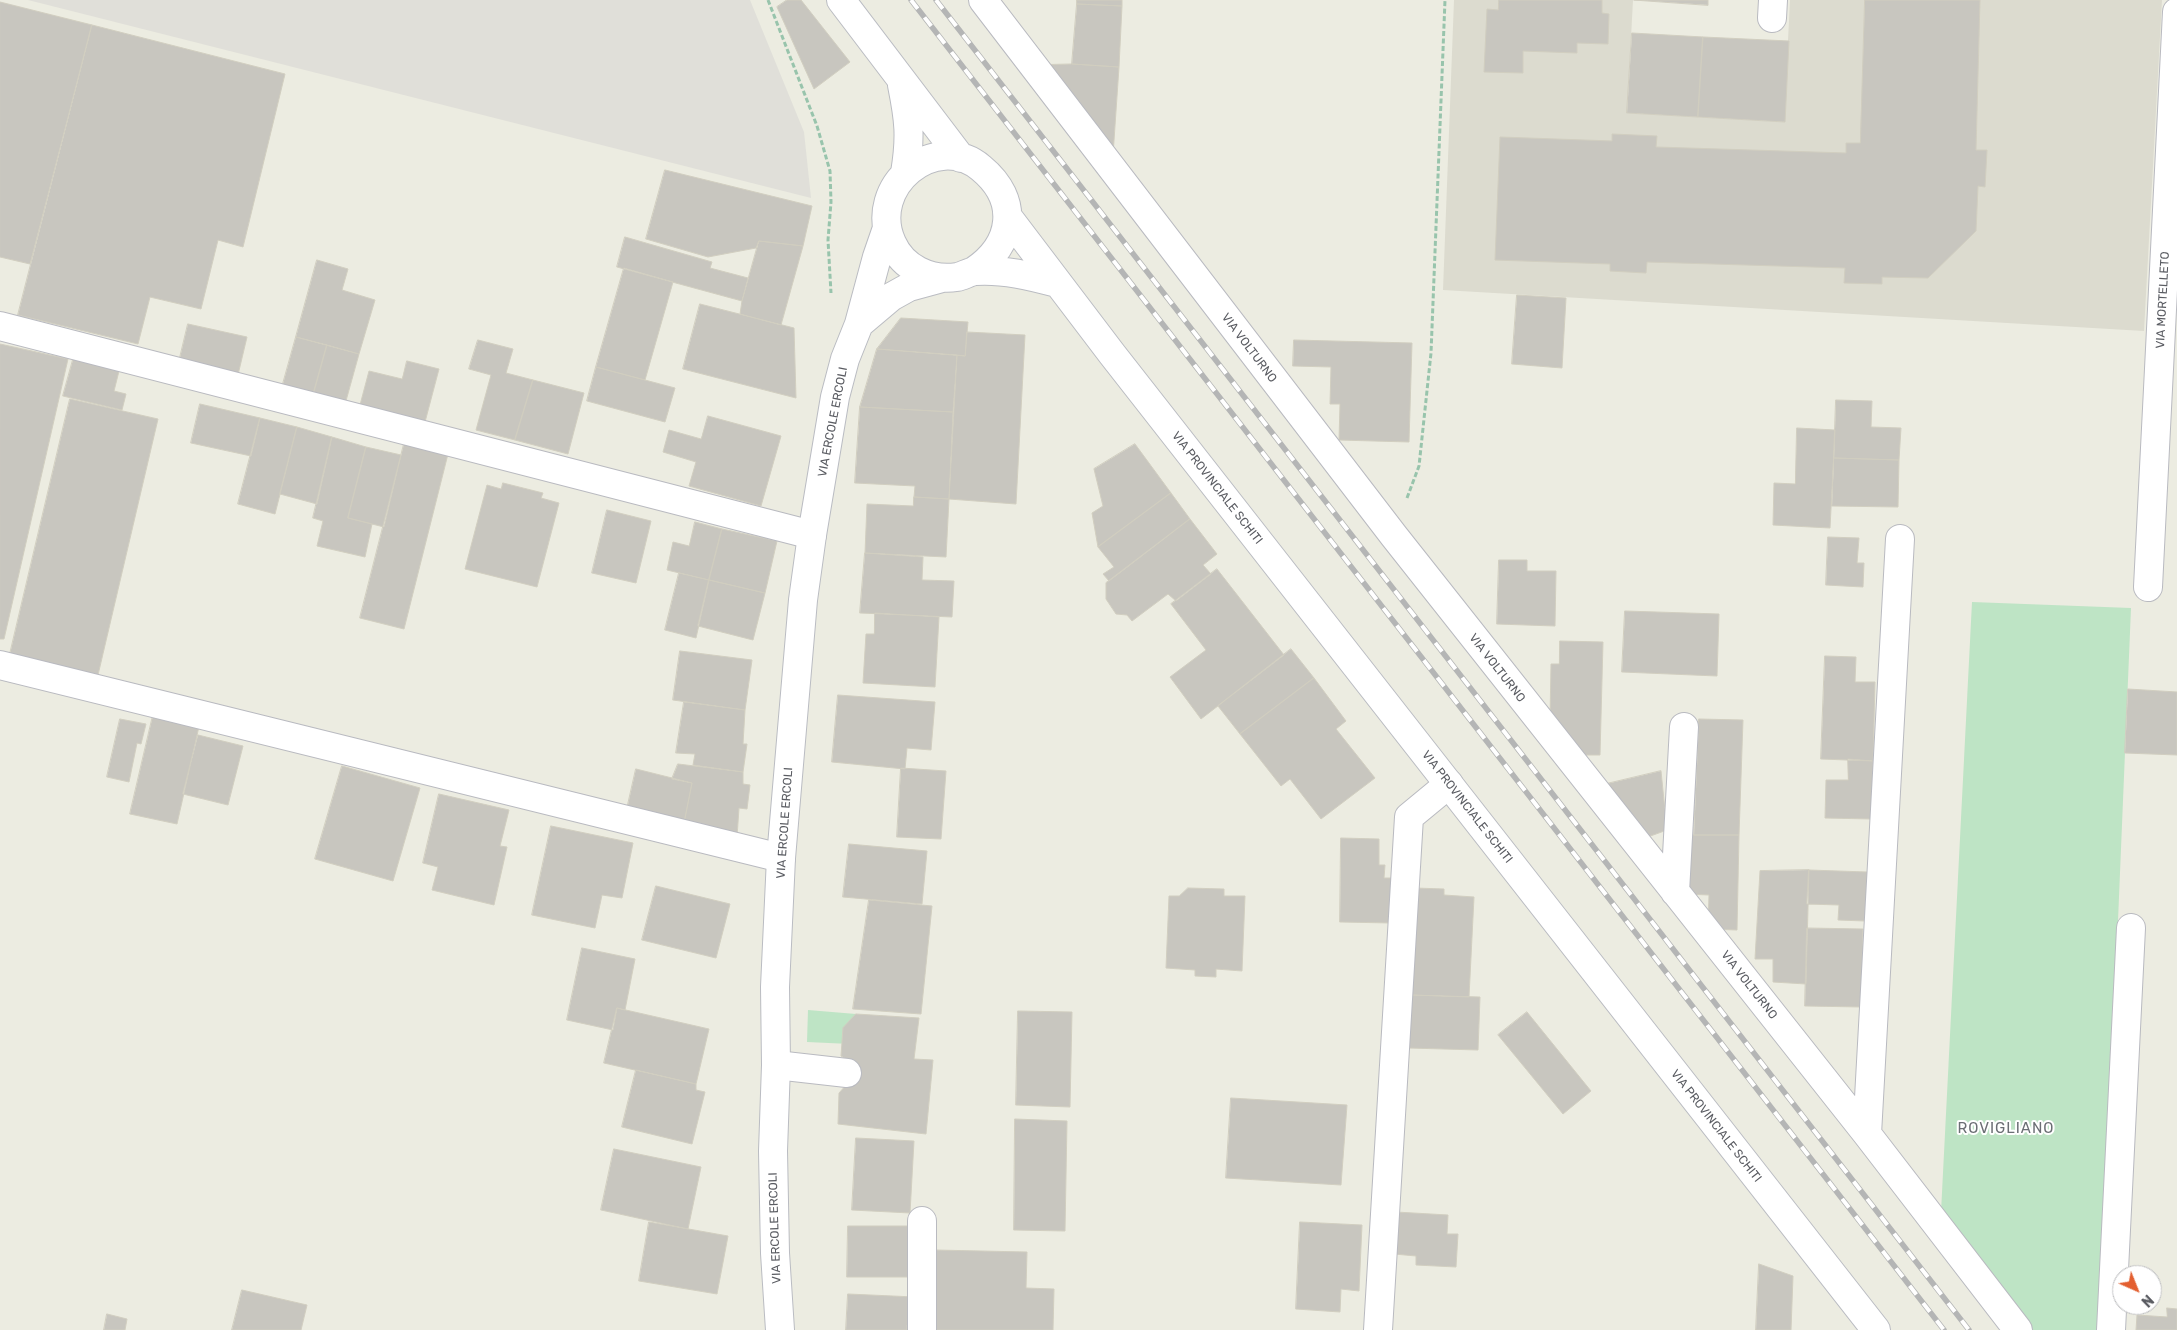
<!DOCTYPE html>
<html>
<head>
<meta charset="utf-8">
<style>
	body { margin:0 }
	#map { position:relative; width:2177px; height:1330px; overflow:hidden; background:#ecece1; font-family:Rubik,sans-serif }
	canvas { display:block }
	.north { position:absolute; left:2112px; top:1265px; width:50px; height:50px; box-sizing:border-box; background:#fff; border:1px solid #bdbec0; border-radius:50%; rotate:136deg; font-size:14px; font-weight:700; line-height:20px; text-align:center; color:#5a5c62 }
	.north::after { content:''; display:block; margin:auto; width:18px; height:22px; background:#e35f30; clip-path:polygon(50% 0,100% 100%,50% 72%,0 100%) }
</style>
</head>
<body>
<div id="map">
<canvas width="2177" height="1330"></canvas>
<div class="north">N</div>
</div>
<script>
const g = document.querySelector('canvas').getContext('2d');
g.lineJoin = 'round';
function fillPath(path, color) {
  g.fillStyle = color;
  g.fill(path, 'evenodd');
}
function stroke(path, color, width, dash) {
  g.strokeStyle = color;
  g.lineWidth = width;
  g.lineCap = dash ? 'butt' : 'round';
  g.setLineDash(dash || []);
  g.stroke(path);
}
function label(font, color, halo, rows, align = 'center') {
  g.font = font + ' Rubik,sans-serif';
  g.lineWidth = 4;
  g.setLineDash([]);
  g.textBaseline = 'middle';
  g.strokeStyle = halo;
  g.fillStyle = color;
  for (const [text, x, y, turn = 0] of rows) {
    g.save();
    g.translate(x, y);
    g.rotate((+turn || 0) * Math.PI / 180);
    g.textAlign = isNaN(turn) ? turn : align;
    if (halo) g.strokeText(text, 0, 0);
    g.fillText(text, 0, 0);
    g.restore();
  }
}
const industrial = new Path2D(`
	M28 0H750L804 132 811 198Z`);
const education = new Path2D(`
	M1454 0H1633L1627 113 1784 122 1790 0H2162L2144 331 1443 290Z`);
const green = new Path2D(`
	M1972 602 2131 608 2101 1330H2033L1941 1212Z
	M808 1010 856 1014 850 1044 807 1042Z`);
const building = new Path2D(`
	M787 0H801L850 62 814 89 777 7Z
	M1077 0H1122V6L1077 4Z
	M1499 0H1602V13L1609 14 1608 44 1577 43V53L1523 51V73L1484 72 1487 9 1498 10Z
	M1634 0H1708V5Z
	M1865 0H1980L1976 150H1987L1985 187 1978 186 1976 231 1928 278 1882 277V284L1844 283 1845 268 1647 262 1646 273 1610 271V264L1495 260 1500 137 1612 141V134L1657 136 1656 147 1846 153V143H1860Z
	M0 2 92 25 30 264 0 257Z
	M1077 4 1122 6 1119 67 1072 64Z
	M92 25 285 74 243 247 218 240 201 309 150 297 138 344 18 315Z
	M1632 33 1703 37 1698 117 1627 113Z
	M1703 37 1789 41 1785 122 1698 117Z
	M1072 64 1119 67 1113 155 1041 65Z
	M665 170 812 206 803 246 759 241 756 248 708 257 646 239Z
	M625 237 712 262 710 268 748 278 742 301 617 267Z
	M759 241 803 246 781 325 740 314 742 301Z
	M317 260 348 269 342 290 375 300 359 354 296 337Z
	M624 268 673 282 645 380 596 367Z
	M1517 295 1566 298 1562 368 1512 364Z
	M700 304 794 328 796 398 683 369Z
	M901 318 968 322 965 356 877 349Z
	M188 324 247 337 237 379 178 366Z
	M967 332 1025 335 1016 504 949 499 957 355 965 356Z
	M296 337 327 345 312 399 281 391Z
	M478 340 513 349 506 373 533 380 515 440 476 430 491 375 469 369Z
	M1294 340 1412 343 1409 442 1339 440 1340 404H1330L1331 367 1293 366Z
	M0 344 68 359 4 639H0Z
	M327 345 359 354 344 408 312 399Z
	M877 349 957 355 953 412 860 407Z
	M74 356 120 367 114 391 126 394 122 410 63 396Z
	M407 361 439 369 425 422 360 405 369 371 402 379Z
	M596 367 675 388 665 422 587 401Z
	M533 380 584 393 568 454 515 440Z
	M70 399 158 419 98 675 10 654Z
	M1836 400 1872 401 1871 427 1901 428 1899 460 1834 458Z
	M200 404 260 418 251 456 191 443Z
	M860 407 953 412 949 499 914 497 915 486 855 483Z
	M708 416 781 436 761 506 689 486 696 462 663 452 669 430 701 439Z
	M260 418 297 427 275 514 238 504Z
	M297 427 332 437 317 504 280 494Z
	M1797 428 1835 430 1830 528 1773 525 1774 483 1795 484Z
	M332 437 366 447 348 518 372 524 365 557 317 546 323 521 313 518Z
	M405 440 449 450 404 629 360 618Z
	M1135 444 1171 493 1098 547 1092 513 1103 506 1094 469Z
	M366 447 401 455 384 527 348 518Z
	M1834 458 1899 460 1898 507 1832 506Z
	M503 483 543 493 541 498 559 503 537 587 465 569 487 485 501 489Z
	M1171 493 1190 519 1109 581 1103 574 1114 567 1098 547Z
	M914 497 949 499 946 557 865 553 867 504 913 506Z
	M607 510 651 521 636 583 592 573Z
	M1190 519 1217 554 1203 565 1211 574 1176 601 1168 594 1132 621 1127 615 1116 614 1106 599V583Z
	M695 522 722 529 709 580 667 570 673 542 689 546Z
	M722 529 777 541 765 593 709 580Z
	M1828 537 1859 538 1857 563H1864L1863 587 1826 585Z
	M865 553 923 557 922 580 954 581 952 617 860 613Z
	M1499 560H1527V571H1556L1555 626 1497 624Z
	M1217 569 1284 655 1201 719 1170 677 1206 650 1171 604Z
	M679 573 709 580 696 638 665 630Z
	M709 580 765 593 753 640 698 626Z
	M1625 611 1719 614 1717 676 1622 672Z
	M875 613 939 617 935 687 863 683 866 634H874Z
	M1560 641 1603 642 1600 755H1581L1550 719 1551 664H1559Z
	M1291 649 1314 678 1240 734 1218 706Z
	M680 651 752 660 745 710 673 700Z
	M1825 656 1856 657 1855 682H1875L1873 761 1821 759Z
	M1314 678 1346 721 1336 729 1375 778 1321 819 1290 779 1281 786 1240 734Z
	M2128 689 2177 692V755L2125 753Z
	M838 695 935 702 931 750 907 748 905 769 832 762Z
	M684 702 745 710 743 744H747L743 772 693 765 695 754 676 753Z
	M154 711 200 722 177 824 130 814Z
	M120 719 146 724 141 744 137 743 129 782 107 777Z
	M1699 719 1743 720 1739 835H1694Z
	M198 735 243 746 228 805 183 794Z
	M1848 759 1873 761 1871 819 1825 818 1826 780H1848Z
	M678 764 743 772V784L750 785 747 809 739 808 737 837 684 823 692 783 672 779Z
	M342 766 420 788 393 881 315 859Z
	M901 768 946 771 941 839 897 837Z
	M636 769 692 783 684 823 627 809Z
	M1661 771 1667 830 1645 838 1602 785Z
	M439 794 509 810 500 846 507 847 494 905 432 890 438 867 423 863Z
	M551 826 633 843 622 898 602 895 595 928 532 915Z
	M1687 835H1739L1737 930 1708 929 1709 895 1685 894Z
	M1341 838 1379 839V865H1385L1384 878H1392L1391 923 1340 922Z
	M849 844 927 851 922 904 843 897Z
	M1809 870 1867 872 1865 921 1838 920 1839 905 1807 904Z
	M1809 870 1806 984 1773 982V959H1755L1760 871Z
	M656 886 730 904 716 958 642 940Z
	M1188 888 1224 889V896H1245L1242 971 1216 969V977L1195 976V970L1166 968 1169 896H1179Z
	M1415 888 1444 889V895L1474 897 1469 997 1411 995Z
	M869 900 932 906 921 1014 853 1009Z
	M1807 928 1863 929 1861 1007 1805 1006Z
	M582 948 635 959 625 1010 617 1008 613 1030 567 1020Z
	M1411 995 1480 997 1478 1050 1409 1048Z
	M617 1008 709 1029 696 1084 604 1063Z
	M1018 1011 1072 1012 1070 1107 1016 1105Z
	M1527 1012 1591 1091 1563 1114 1498 1035Z
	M856 1014 919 1018 914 1059 933 1060 926 1134 838 1124 839 1093 847 1084 848 1060 841 1056 843 1028Z
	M636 1070 696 1084V1090L705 1092 692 1144 622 1127Z
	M1231 1098 1347 1105 1341 1185 1226 1178Z
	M1015 1119 1067 1121 1065 1231 1014 1230Z
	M856 1138 914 1141 910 1213 852 1210Z
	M614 1149 701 1167 688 1229 601 1210Z
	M1396 1212 1448 1215 1447 1234H1458L1456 1267 1416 1265V1256L1394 1254Z
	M649 1222 728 1236 717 1294 639 1281Z
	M1300 1222 1362 1225 1359 1291 1341 1289 1340 1312 1296 1309Z
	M848 1226H916L915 1277H847Z
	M935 1250 1027 1252 1026 1288 1054 1289 1053 1330H933Z
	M1759 1264 1793 1276 1791 1330H1756Z
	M242 1290 307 1305 301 1330H232Z
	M848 1294 915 1297 914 1326 907 1325V1330H846Z
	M2167 1308 2177 1309V1330H2136L2137 1315 2167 1317Z
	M107 1314 127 1319 125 1330H104Z`);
const path = new Path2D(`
	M768 0 817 126 830 171 831 202 828 240 831 293
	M1407 498 1419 466 1431 353 1445 0`);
const street = new Path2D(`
	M983 0 1394 536 1867 1134 2018 1330
	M1772 18 1773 0
	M0 326 812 535
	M2148 587 2177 12
	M0 665 781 858
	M1675 892 1684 727
	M776 1065 847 1073
	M1867 1134 1900 539
	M922 1221V1330
	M1378 1330 1409 817 1449 784
	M2111 1330 2131 928`);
const secondary = new Path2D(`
	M841 0 961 158
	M902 85C909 120 911 137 905 173
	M1008 217 1112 354 1876 1330
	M974 271C1014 244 1020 200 981 168 936 130 866 186 892 243 903 268 930 281 957 277 963 276 969 272 975 271 1003 269 1031 276 1057 283
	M859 324 891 297 909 287 942 278
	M780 1330 775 1253 773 1151 776 1065 775 987 781 858 803 600 812 535 835 397 845 359 859 324 877 257 887 228`);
const rail = new Path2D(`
	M911 0 1944 1330
	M936 0 1969 1330`);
const streetNames = [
	["VIA MORTELLETO",2163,300,-87],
	["VIA VOLTURNO",1249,348,53],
	["VIA ERCOLE ERCOLI",833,422,-79],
	["VIA PROVINCIALE SCHITI",1217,488,52],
	["VIA VOLTURNO",1497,668,52],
	["VIA PROVINCIALE SCHITI",1467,807,52],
	["VIA ERCOLE ERCOLI",785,823,-86],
	["VIA VOLTURNO",1749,985,52],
	["VIA PROVINCIALE SCHITI",1716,1126,52],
	["VIA ERCOLE ERCOLI",775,1228,-92]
];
const quarterNames = [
	["ROVIGLIANO",2006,1129]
];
fillPath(industrial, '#e0dfd9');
fillPath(education, '#dcdbcf');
fillPath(green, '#bee4c5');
fillPath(building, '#c8c6bf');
stroke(building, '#d1cec0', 1);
stroke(street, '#b9bac0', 30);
stroke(secondary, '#babcc2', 30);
stroke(path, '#98c4ac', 3, [5, 2.5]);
stroke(street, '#fff', 28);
stroke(secondary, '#fff', 28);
stroke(rail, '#b4b5b5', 5.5);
stroke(rail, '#fff', 4, [11]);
label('12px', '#5a5c62', '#fff', streetNames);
g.letterSpacing = '1px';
label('15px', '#6b6e74', '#fff', quarterNames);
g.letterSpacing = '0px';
</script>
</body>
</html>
